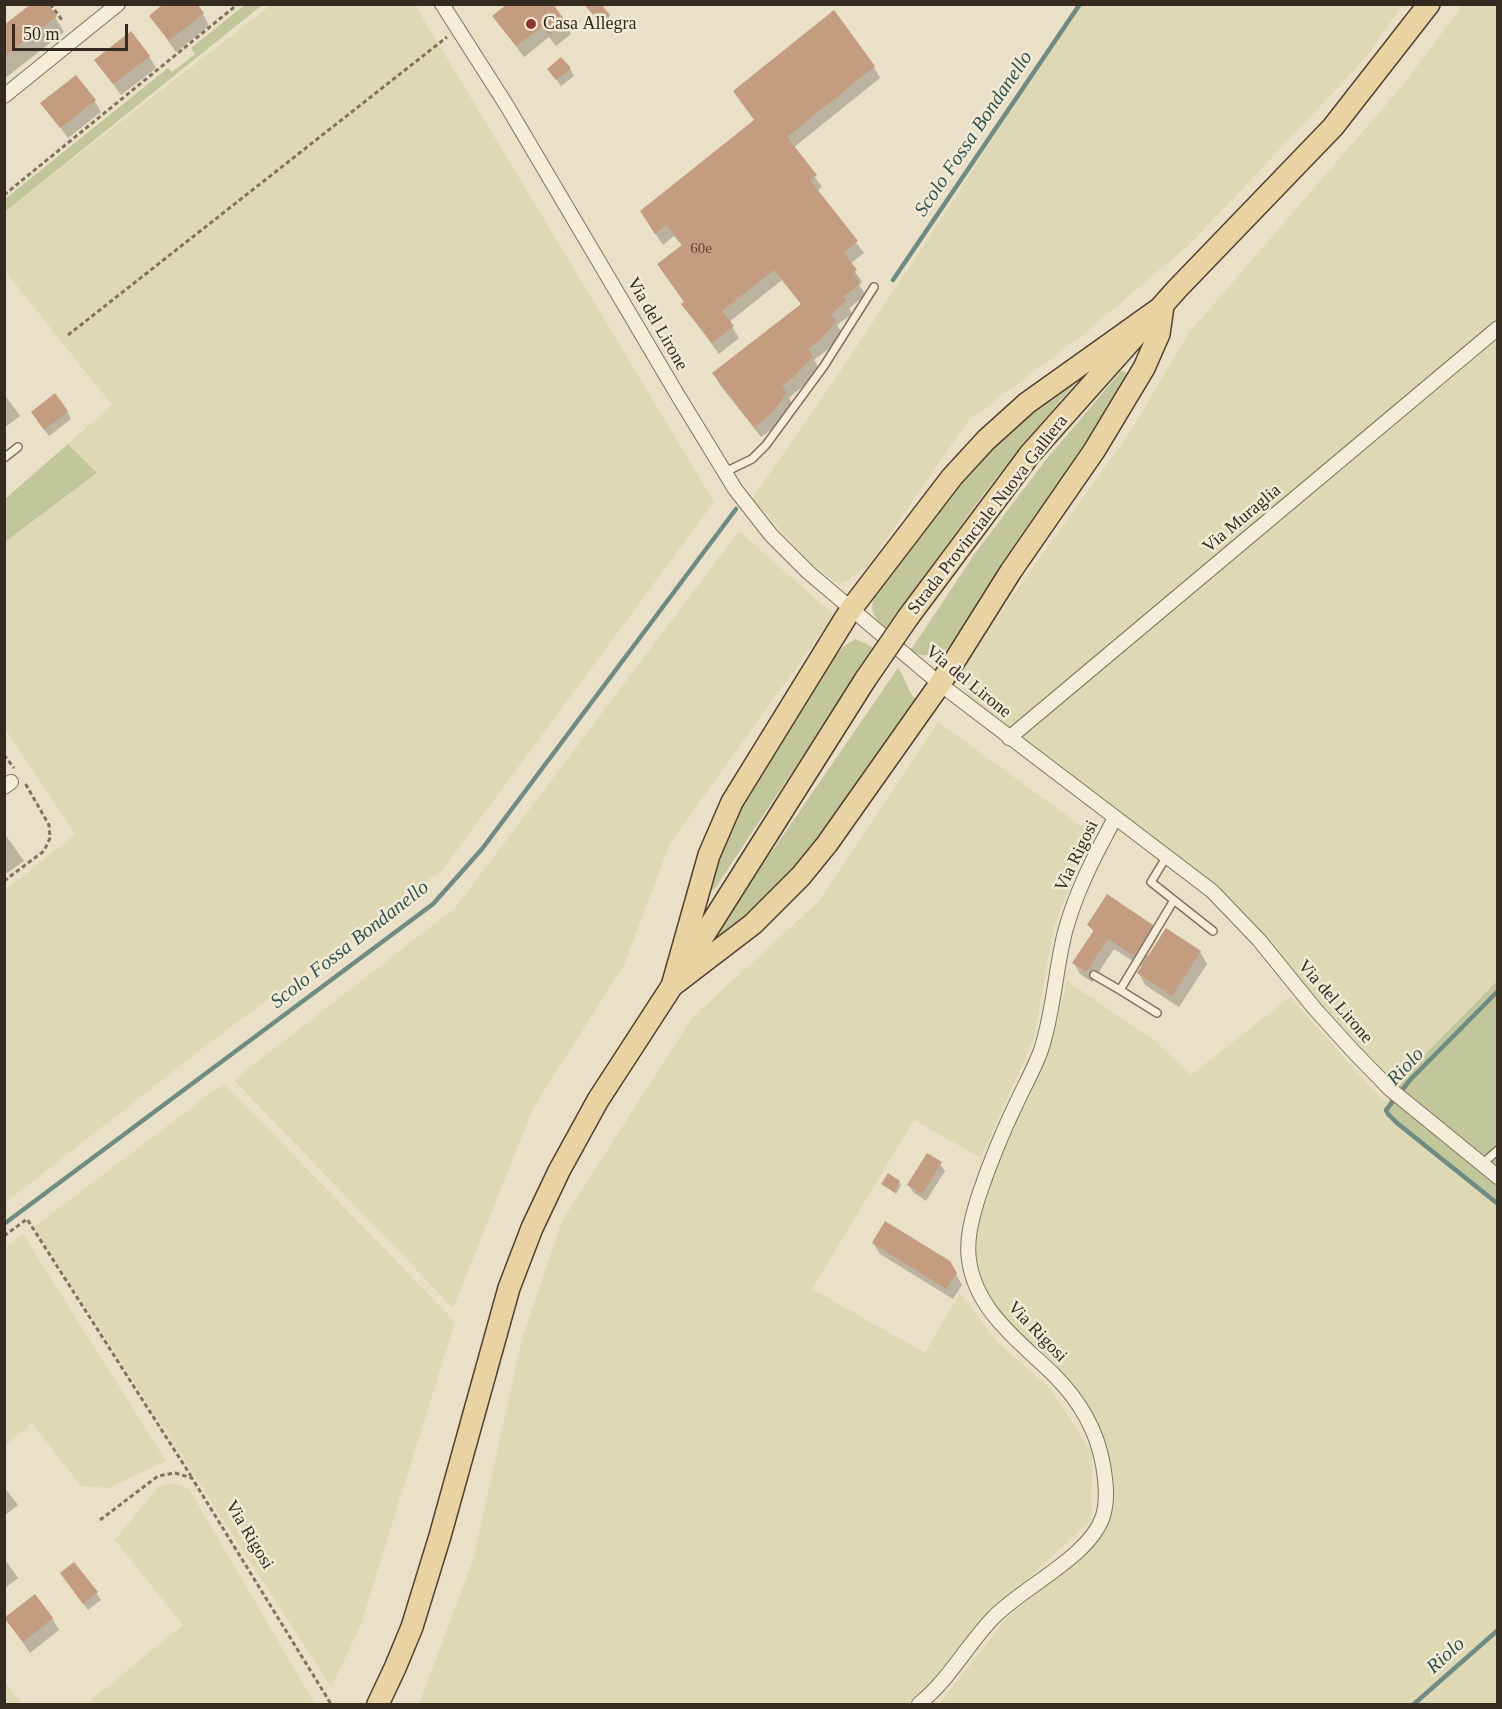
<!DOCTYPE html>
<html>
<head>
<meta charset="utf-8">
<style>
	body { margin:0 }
	#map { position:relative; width:1502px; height:1709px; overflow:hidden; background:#eadfc7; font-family:"Times New Roman",serif }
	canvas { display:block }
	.frame { position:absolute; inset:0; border:6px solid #352a20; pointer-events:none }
	.scale { position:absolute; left:12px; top:24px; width:116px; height:27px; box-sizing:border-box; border:3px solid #352a20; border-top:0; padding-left:8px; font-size:18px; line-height:21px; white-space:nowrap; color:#352a20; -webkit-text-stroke:4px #f2ead5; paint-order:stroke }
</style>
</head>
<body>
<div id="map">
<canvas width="1502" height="1709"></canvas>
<div class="frame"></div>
<div class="scale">50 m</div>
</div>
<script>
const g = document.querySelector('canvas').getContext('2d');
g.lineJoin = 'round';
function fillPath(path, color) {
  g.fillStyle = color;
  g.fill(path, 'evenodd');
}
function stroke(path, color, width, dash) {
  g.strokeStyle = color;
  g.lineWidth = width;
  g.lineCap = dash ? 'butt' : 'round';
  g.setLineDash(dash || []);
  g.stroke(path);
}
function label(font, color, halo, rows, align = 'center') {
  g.font = font + ' "Times New Roman",serif';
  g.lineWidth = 5;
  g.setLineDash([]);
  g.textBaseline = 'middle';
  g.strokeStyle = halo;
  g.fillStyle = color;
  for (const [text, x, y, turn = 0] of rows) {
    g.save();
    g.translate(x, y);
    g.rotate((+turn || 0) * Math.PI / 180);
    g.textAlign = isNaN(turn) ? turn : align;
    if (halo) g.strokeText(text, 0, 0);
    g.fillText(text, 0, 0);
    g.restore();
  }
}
const farmland = new Path2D(`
	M271 5H415L714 502 443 869 212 1041 5 1203V890L75 834 5 728V542L97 473 68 444 112 405 5 271V212Z
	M1076 5H1403L1363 61 1191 243 1084 334 968 421 867 567 839 585 812 564 752 499 840 372 955 198Z
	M1463 5H1497V981L1396 1085 1311 993 1226 897 970 701 959 678 977 645 1131 431 1188 334 1403 85Z
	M739 531 834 615 670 843 624 965 533 1108 453 1308 234 1080 456 907Z
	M938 722 1091 833 1054 926 1034 1038 981 1158 914 1120 812 1289 925 1353 960 1293 996 1341 1051 1389 1092 1453 1091 1520 978 1625 928 1686 907 1704H419L473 1560 522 1339 562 1221 692 1018 819 901Z
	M1067 981 1153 1039 1191 1075 1290 997 1371 1088 1388 1103 1386 1115 1497 1204V1704H939L1006 1619 1099 1540 1112 1484 1095 1419 989 1299 976 1266 974 1229 980 1205 1056 1027Z
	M224 1083 455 1322 360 1627 331 1687 34 1227Z
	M23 1234 166 1461 109 1488 81 1486 32 1423 5 1446V1248Z
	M172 1483 189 1489 315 1704H86L183 1625 115 1540 158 1487Z
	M4 1682H5L22 1704H5Z`);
const green = new Path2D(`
	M246 4 262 5 5 212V199L168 68 172 72 195 54 191 48Z
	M1122 370 1128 374 1112 408 954 643C940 655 928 660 910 651L976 552 1045 461Z
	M1086 371 1024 443 988 488 885 629C871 614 869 608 877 589L929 519 999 434Z
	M68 444 97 473 5 542V499Z
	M856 639 874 648 714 890 707 885 732 816 828 666C836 654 843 645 856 639Z
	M898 668C906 678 907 691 916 700L910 711 791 877 753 913 707 946Z
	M1497 981V1204L1386 1115 1391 1089Z`);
const shadow = new Path2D(`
	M587 6 609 16 613 23 605 30Z
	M203 14 209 26 176 52 151 16Z
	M55 17 64 32 4 79V27Z
	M494 17 565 22 571 34 556 46 549 37 524 57Z
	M149 56 156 68 121 95 96 60Z
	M874 67 880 78 793 148 822 187 817 191 864 253 850 264 862 282 859 285 866 295 849 308 852 314 837 325 842 333 827 350 814 360 819 368 802 387 789 398 793 405 778 425 761 437 720 385 714 374 802 305 782 280 729 322 739 338 719 354 683 305 685 303 683 247 674 236 663 245 648 223 755 121 735 91Z
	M549 69H570L574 76 561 86Z
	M94 100 101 112 68 138 42 103Z
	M4 394 20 416 4 428Z
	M67 411 71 419 49 436 37 420Z
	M4 833 24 861 4 875Z
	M1089 925 1152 926 1158 937 1147 955 1149 956 1166 930 1200 952 1207 964 1179 1007 1145 985 1139 973 1142 967 1114 949 1092 982 1080 974 1074 963 1094 933Z
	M940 1164 945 1171 926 1201 913 1192 909 1185Z
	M899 1182 901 1185 896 1194 883 1184Z
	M873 1243 949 1262 962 1285 953 1299 880 1254Z
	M4 1487 18 1505 4 1516Z
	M4 1558 18 1578 4 1589Z
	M62 1574 96 1593 101 1600 88 1610Z
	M52 1618 59 1630 30 1653 6 1619Z`);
const stream = new Path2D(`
	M893 280 1080 4
	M1498 991 1410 1080 1386 1110 1388 1114 1397 1123 1498 1204
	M4 1224 433 904 482 849 736 509
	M1414 1704 1498 1630`);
const building = new Path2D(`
	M31 4H48L57 16 4 57V25Z
	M163 4H197L204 13 169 41 149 16Z
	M507 4H553L566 22 549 35 542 27 516 46 492 16Z
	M584 4H601L610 15 600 23Z
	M834 10 875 66 787 137 817 175 810 180 858 241 844 253 857 270 853 273 860 283 843 297 847 301 831 314 836 321 821 339 808 349 813 356 795 376 782 386 787 393 772 413 754 427 712 373 801 304 774 270 722 311 734 326 712 343 681 304 684 302 657 264 682 245 667 225 655 234 640 211 754 120 733 91Z
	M131 31 150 56 113 84 94 60Z
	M561 57 571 68 556 80 547 69Z
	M76 75 96 100 60 128 40 103Z
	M55 393 68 411 44 430 31 412Z
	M1107 894 1153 925 1134 956 1108 939 1086 972 1072 963 1094 930 1087 925Z
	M1166 928 1201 951 1172 996 1137 973Z
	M927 1153 942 1162 922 1194 907 1185Z
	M888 1173 900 1181 894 1192 881 1184Z
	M885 1221 950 1261 957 1273 946 1289 872 1243Z
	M74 1562 98 1592 83 1604 60 1573Z
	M35 1594 53 1618 23 1642 4 1618Z`);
const path = new Path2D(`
	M50 4 62 20
	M4 195 238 4
	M68 335 447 37
	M4 755 14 768
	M4 881 44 851 50 838 49 825 25 783
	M4 1236 27 1219 191 1476
	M100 1520 158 1476 175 1473 192 1478 331 1704`);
const service = new Path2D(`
	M4 458 18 447
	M725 472 752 459 766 445 824 366 874 287
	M1167 856 1151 882 1213 931
	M1094 975 1120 990
	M1157 1013 1120 990 1174 900
	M1482 1164 1498 1150`);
const minor = new Path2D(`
	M442 4 507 106 677 394 735 489 771 535 808 572 940 684 1212 891 1259 940 1315 1009 1353 1051 1390 1089 1498 1177
	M4 96 118 4
	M1009 738 1498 328
	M4 787 11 782
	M919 1704C949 1680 967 1645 993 1618 1022 1587 1090 1557 1103 1516 1108 1499 1106 1482 1103 1465 1097 1430 1078 1399 1054 1375 1019 1341 976 1311 969 1260 966 1239 972 1218 978 1198 989 1165 1002 1133 1017 1102 1025 1085 1035 1067 1041 1050 1054 1011 1055 971 1065 932 1076 891 1095 855 1115 818`);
const primary = new Path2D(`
	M909 616 1030 454 1177 289 1333 127 1429 4
	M685 965 865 680
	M672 986 753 924 801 876 827 844 940 684 1011 571 1094 451 1144 368 1159 334 1163 306
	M378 1704 395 1668 412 1627 440 1536 509 1288 532 1228 559 1171 598 1100 672 986 709 855 732 802 851 609 952 477 986 440 1027 403 1163 306`);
const primaryBridge = new Path2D(`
	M865 680 909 616`);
const markers = [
	[531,24,6,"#8d3434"]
];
const numberNames = [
	["60e",701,249]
];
const poiNames = [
	["Casa Allegra",543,24]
];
const streetNames = [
	["Via del Lirone",657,324,60],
	["Strada Provinciale Nuova Galliera",988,515,-52],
	["Via Muraglia",1242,519,-40],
	["Via del Lirone",968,682,39],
	["Via Rigosi",1077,856,-64],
	["Via del Lirone",1335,1002,49],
	["Via Rigosi",1037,1332,46],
	["Via Rigosi",249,1535,59]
];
const waterNames = [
	["Scolo Fossa Bondanello",974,134,-56],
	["Scolo Fossa Bondanello",350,945,-38],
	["Riolo",1406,1067,-47],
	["Riolo",1446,1656,-42]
];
fillPath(farmland, '#dfd8b5');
fillPath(green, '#c2c79b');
fillPath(shadow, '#0003');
stroke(stream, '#6f8c84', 4.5);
fillPath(building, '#c49d80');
stroke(service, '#84725e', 10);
stroke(minor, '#84725e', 16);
stroke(primary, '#524131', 24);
stroke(path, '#84725e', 3, [4.5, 3]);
stroke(service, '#f5edd9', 7);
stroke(minor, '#f5edd9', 14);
stroke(primary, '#e9d3a2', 21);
stroke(primaryBridge, '#524131', 24, []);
stroke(primaryBridge, '#e9d3a2', 21);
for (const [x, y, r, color] of markers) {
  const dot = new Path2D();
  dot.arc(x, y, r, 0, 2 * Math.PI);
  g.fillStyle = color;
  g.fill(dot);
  stroke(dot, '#f2ead5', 2);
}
label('15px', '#594738', null, numberNames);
label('18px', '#352a20', '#f2ead5', poiNames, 'left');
label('18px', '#352a20', '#f2ead5', streetNames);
label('italic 20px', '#315451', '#f2ead5', waterNames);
</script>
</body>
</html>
